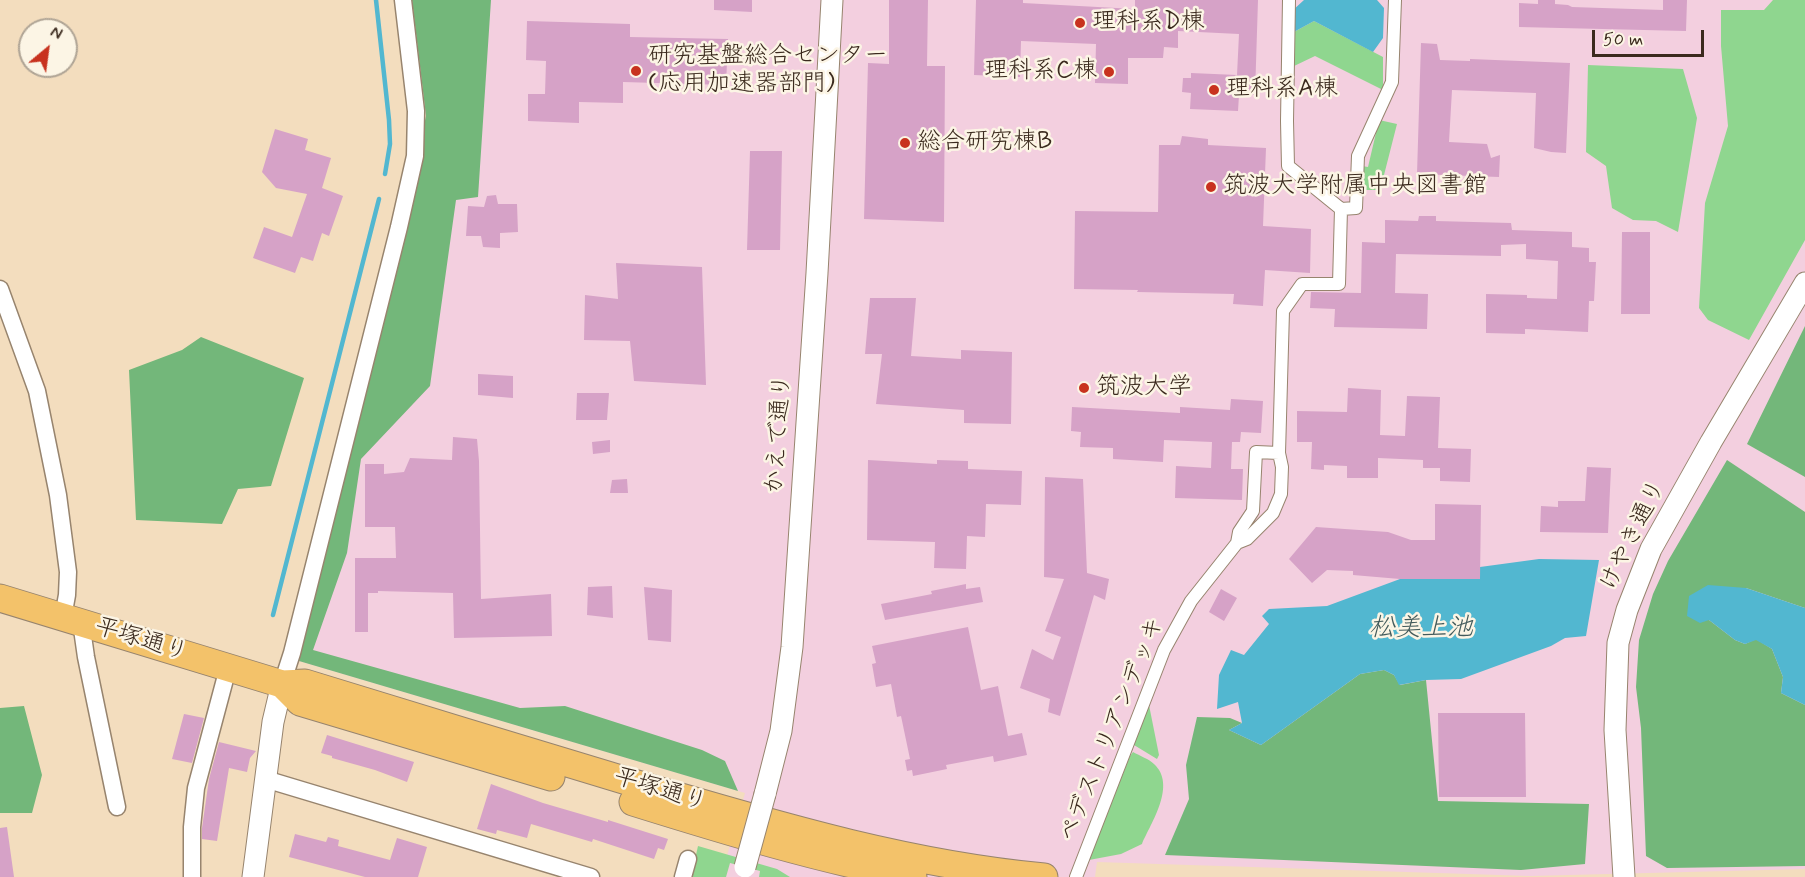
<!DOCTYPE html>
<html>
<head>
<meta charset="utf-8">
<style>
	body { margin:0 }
	#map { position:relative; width:1805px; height:877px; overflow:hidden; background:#f3ddbe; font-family:Mynerve,sans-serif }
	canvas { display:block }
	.north { position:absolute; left:18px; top:18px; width:60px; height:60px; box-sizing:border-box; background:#fcf5e5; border:2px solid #afa495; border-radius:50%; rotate:29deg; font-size:16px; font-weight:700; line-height:24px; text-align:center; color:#3b2a1e }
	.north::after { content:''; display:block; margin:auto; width:21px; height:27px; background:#c8321e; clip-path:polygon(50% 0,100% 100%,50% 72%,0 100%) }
	.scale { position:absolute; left:1592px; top:30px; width:112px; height:27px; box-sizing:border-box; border:3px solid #3b2a1e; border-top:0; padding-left:8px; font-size:18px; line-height:21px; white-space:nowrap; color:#3b2a1e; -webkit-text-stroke:4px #fcf5e5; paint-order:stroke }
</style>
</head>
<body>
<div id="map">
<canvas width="1805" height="877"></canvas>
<div class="north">N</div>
<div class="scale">50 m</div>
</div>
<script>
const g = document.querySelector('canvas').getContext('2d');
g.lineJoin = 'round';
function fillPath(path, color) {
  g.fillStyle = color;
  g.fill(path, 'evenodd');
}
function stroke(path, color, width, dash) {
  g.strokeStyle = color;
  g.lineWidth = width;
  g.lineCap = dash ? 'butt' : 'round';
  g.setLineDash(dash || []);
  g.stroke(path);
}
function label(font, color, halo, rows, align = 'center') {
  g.font = font + ' Mynerve,"Klee One",sans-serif';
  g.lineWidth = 5;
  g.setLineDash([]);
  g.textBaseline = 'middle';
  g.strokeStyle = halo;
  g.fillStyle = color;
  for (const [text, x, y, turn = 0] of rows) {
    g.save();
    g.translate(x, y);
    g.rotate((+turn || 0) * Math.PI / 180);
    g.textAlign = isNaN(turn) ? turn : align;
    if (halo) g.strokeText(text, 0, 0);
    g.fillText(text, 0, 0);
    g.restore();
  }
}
const built = new Path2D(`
	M412 0H1805V869L1530 876 1097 862 1095 877H721L745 793 299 661 426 116Z`);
const green = new Path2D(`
	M1773 0H1805V240L1749 340 1708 320 1699 308 1705 203 1728 126 1721 46V10H1764Z
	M1314 21 1383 57V90L1315 56 1292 67V33Z
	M1588 65 1683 69 1697 118 1678 232 1656 221 1633 220 1612 208 1606 166 1586 152Z
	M1379 120 1397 124 1384 175 1377 190H1361L1362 166 1368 167Z
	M1149 705 1159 755 1157 759 1134 745V741Z
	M1133 752C1140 756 1149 759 1154 764 1177 785 1151 823 1142 844L1121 854 1089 860 1130 756Z
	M698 846 777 869 790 877H759L760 871 730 863 726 877H691Z`);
const forest = new Path2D(`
	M412 0H491L478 197 456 200 430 386 361 459 347 553 313 650 520 708 565 706 702 750 725 761 738 791 299 661 426 116Z
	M1805 326V477L1747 444Z
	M201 337 304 378 271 486 238 489 222 524 136 520 129 370 182 350Z
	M1727 460 1805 512V608L1746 588 1709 620 1735 640 1745 644 1756 639 1772 649 1783 677 1781 693 1805 705V866L1667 868 1646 856 1641 728 1636 687 1639 640 1653 594 1668 561Z
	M1384 670 1394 675 1400 685 1426 680 1438 801 1589 804 1585 864 1521 870 1165 855 1189 799 1186 765 1197 717 1230 718 1242 723 1229 730 1261 745 1360 674Z
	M24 706 42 775 32 813H0V708Z`);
const water = new Path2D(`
	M1304 0H1377L1384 8 1383 38 1373 52 1314 21 1292 33V11Z
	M1539 559 1599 560 1586 636 1565 638 1551 646 1461 679 1426 680 1399 685 1394 675 1384 670 1360 674 1261 745 1229 730 1242 723 1238 702 1217 709 1219 675 1231 650 1244 655 1269 624 1262 616 1269 609 1327 606 1400 579H1480V567Z
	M1708 585 1746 588 1805 608V705L1781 693 1783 677 1772 649 1756 640 1745 644 1735 640 1709 620 1700 623 1687 616 1689 596Z`);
const stream = new Path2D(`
	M376 0 389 120 390 144 385 174
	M273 615 379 199`);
const building = new Path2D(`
	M714 0H752V12L714 10Z
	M889 0H928L927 66H945L944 222 864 219 868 63 889 64Z
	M976 0H1023V3L1135 9V0H1258L1255 95H1239L1238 111 1190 109 1191 93 1182 92 1183 78H1191V73L1237 75 1239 34 1178 31V48L1164 47 1163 58H1128V84L1095 83 1096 44 1021 41 1020 77 974 75Z
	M1538 0H1555V4L1568 5 1572 7 1663 10V0H1687L1686 31 1519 27V3L1538 4Z
	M527 21 630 24V37L728 39 726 85 623 82V103L579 102V123L528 121V94H545L546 61 526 60Z
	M1421 43 1437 44 1440 60 1470 61V59L1570 63 1566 153 1551 152 1534 148 1536 93 1452 90 1449 142 1487 144 1491 158 1500 155 1499 177 1417 174Z
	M275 129 308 139 305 150 331 158 322 188 343 196 329 236 322 233 313 261 301 257 295 273 253 258 264 227 292 237 307 194 276 188 262 172Z
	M1182 136 1208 139V145L1266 148 1263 226 1311 229 1310 273 1265 270 1263 306 1233 304 1234 294 1137 292 1138 290 1074 289 1075 211 1158 212 1159 145H1180Z
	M750 151H782L780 250H747Z
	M496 195 498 204H517L518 232 500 233V248L483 247 481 236H466L468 206 484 207 487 196Z
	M1419 216H1436V221L1511 223 1512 230 1572 232V247L1589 248V262H1596L1594 301H1589L1588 332 1525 329V334L1486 333V294L1527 295V298L1557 299 1558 261 1526 259V244L1501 245V256L1396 254 1395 293 1428 294 1427 329 1334 327 1335 309 1310 308 1311 292 1361 293 1362 242 1385 243V220L1418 221Z
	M1622 232H1650V314H1621Z
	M616 263 702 267 706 385 634 381 630 341 584 340 585 295 618 299Z
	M870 298H916L911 356 961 359V350L1012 352 1011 424 964 423V410L876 404 882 354H865Z
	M478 374 513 376V398L478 395Z
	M1348 388 1381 390 1380 435 1405 436 1407 396 1440 397 1438 448 1471 449 1470 482 1440 481V468H1423V460L1378 458V478H1347V466L1324 465V470L1311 469 1312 442H1297V411L1347 412Z
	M577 393H609L607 420H576Z
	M1231 399 1263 401 1261 433 1241 432 1240 442H1232L1231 469H1243L1242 500 1175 498 1176 466 1211 468 1212 442 1164 440 1163 462 1113 459V448L1080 447 1081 432 1071 431 1072 407 1180 413V407L1230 410Z
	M453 437 477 439 479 461 481 599 551 594 552 636 454 638 453 593 378 591V593H368V632H355V558H396L395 527H365V464H384V474L404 472 410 458 452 460Z
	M610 440V452L593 454 592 442Z
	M868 460 937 464V460L968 461V469L1022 471 1021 505 986 504 985 537 967 536 966 569 934 568 935 542 867 540Z
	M1587 467 1611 468 1608 533 1540 532 1541 506 1558 507V501H1585Z
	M1045 477 1083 479 1087 573 1109 579 1105 600 1094 595 1060 716 1048 712 1050 699 1020 688 1032 649 1053 660 1061 637 1045 631 1064 579 1044 577Z
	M627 479 628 493H610L612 480Z
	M1435 504 1481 505 1480 579H1400L1353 575V571L1327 570 1312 583 1289 559 1316 527 1388 532 1411 540H1435Z
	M966 584V589L980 587 983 602 885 620 881 604 932 594 931 591Z
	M612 586 613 618 587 615 588 587Z
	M644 587 672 590 671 642 648 640Z
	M1221 589 1237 598 1224 621 1209 612Z
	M968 627 981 690 998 686 1008 736 1022 733 1027 755 994 762 993 756 946 765 947 769 913 776 912 770 907 771 905 760 910 759 901 716 897 717 891 684 876 687 872 664 876 663 872 646Z
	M1438 713H1525L1526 797H1439Z
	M184 714 204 718 192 763 172 759Z
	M327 735 414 762 407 782 375 770 332 758V756L321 753Z
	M219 742 256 751 250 758 247 772 229 768 217 841 202 839V828L209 779Z
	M491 784 543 803 608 822V820L668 839 664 850 658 848 654 859 593 839 592 842 531 824 527 838 497 830 496 834 477 829Z
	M7 827 14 877H0V828Z
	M295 834 326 842 328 837 339 840 338 846 390 860 397 838 427 847 418 877H365L289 857Z`);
const pedestrian = new Path2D(`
	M1289 0 1287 121 1288 166 1341 209
	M1237 543 1247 539 1273 513 1281 494 1282 467 1279 453
	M1076 877 1164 650 1191 601 1237 543 1239 532 1253 511 1256 452 1279 453 1283 311 1302 284H1339L1341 209 1356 208 1358 156 1392 82 1395 0`);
const minor = new Path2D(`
	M0 289 37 391 58 495 68 572 67 595 63 617
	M81 622 86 657 117 807
	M282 684 292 653 399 227 415 156 416 111 403 0
	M265 779 591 877
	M192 877V827L196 788 228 668
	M683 877 688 859`);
const tertiary = new Path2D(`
	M765 794 781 731 792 647 817 273 832 0
	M253 877 273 722 282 684
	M1624 877 1615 730 1618 643 1627 610 1651 549 1711 442 1805 283`);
const primary = new Path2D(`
	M0 598 282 684 305 683C423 719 542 756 660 791 786 828 913 865 1044 877
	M282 684 300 702 551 777
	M633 802C726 831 818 859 913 877`);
const tertiaryBridge = new Path2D(`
	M745 867 765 794`);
const markers = [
	[1080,23,6,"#c8321e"],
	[636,71,6,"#c8321e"],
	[1109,72,6,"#c8321e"],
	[1214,90,6,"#c8321e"],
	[905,143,6,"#c8321e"],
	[1211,187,6,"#c8321e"],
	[1084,388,6,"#c8321e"]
];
const poiNames = [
	["理科系D棟",1092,23],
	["研究基盤総合センター",648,57],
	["(応用加速器部門)",648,85],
	["理科系C棟",1097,72,"right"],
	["理科系A棟",1226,90],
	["総合研究棟B",917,143],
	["筑波大学附属中央図書館",1223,187],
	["筑波大学",1096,388]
];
const streetNames = [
	["かえで通り",780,434,-86],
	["けやき通り",1634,536,-64],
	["平塚通り",141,641,17],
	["ペデストリアンデッキ",1113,730,-68],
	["平塚通り",660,791,17]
];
const waterNames = [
	["松美上池",1421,630]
];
fillPath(built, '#f3cfdf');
fillPath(green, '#8fd68f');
fillPath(forest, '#73b77a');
fillPath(water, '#52b7d0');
stroke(stream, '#52b7d0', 4.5);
fillPath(building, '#d6a2c7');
stroke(pedestrian, '#97846e', 14);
stroke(minor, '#97846e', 19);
stroke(tertiary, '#97846e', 23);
stroke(primary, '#97846e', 29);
stroke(pedestrian, '#fff', 12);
stroke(minor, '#fff', 16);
stroke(tertiary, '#fff', 21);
stroke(primary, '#f3c26a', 27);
stroke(tertiaryBridge, '#97846e', 23, []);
stroke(tertiaryBridge, '#fff', 21);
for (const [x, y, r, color] of markers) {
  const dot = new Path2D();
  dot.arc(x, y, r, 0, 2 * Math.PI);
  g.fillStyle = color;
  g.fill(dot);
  stroke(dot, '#fcf5e5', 2);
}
label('24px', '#3b2a1e', '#fcf5e5', poiNames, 'left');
label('24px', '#3b2a1e', '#fcf5e5', streetNames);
label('italic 26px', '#435b5c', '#fcf5e5', waterNames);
</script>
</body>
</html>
